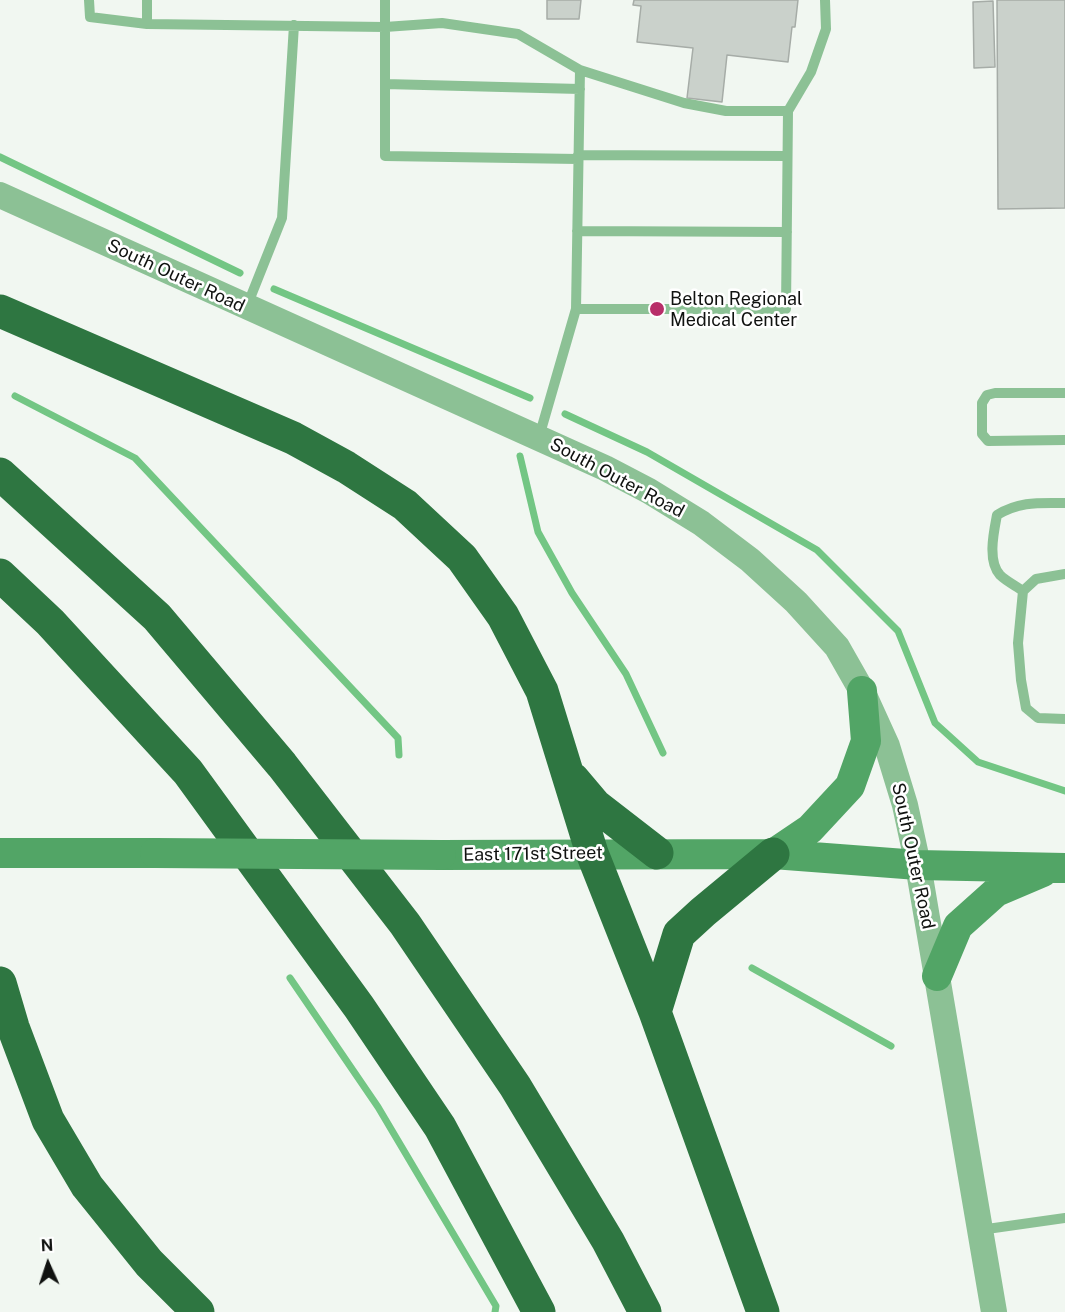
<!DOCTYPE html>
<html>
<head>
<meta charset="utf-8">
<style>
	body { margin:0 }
	#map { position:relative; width:1065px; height:1312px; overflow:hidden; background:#f1f7f1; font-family:"Public Sans",sans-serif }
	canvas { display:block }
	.north { position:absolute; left:18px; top:1234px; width:60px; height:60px; -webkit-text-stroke:4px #fff; paint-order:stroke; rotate:357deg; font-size:16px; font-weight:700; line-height:24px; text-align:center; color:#101210 }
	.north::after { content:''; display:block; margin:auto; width:21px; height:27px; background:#101210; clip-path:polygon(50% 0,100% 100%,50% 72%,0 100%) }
</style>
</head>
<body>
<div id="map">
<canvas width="1065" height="1312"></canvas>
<div class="north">N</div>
</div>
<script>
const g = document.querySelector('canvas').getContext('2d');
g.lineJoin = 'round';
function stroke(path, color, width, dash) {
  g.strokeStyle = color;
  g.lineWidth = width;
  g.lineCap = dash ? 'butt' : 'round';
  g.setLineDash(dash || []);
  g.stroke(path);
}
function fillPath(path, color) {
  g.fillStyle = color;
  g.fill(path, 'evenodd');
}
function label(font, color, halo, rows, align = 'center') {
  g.font = font + ' "Public Sans",sans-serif';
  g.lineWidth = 5;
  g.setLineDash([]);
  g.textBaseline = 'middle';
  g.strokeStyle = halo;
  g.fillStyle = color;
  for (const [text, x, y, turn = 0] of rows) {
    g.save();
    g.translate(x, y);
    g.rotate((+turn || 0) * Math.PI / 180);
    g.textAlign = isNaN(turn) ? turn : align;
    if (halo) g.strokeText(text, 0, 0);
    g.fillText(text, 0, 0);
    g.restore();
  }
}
const stream = new Path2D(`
	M0 157 240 273
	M274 289 530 398
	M15 396 135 458 398 738 399 755
	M565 414 647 452 817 550 898 631 935 723 978 762 1065 791
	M520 456 538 532 572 593 626 674 663 753
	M752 968 891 1046
	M290 978 378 1107 496 1306 495 1312`);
const building = new Path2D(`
	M547 0H581L579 19H547Z
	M634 0H798L795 27H792L788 62 727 55 722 102 687 98 693 48 637 42 641 6 633 5Z
	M997 0H1065V208L998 209Z
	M993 1 995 67 974 68 973 2Z`);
const service = new Path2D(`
	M89 0 90 17 147 24 385 27 442 23 518 34 580 70 576 309 539 437
	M385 0V156L578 159
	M147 24V0
	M580 70 684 103 726 111H788
	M385 84 580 89
	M578 155 787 156
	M577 231 787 232
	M247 306 282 218 294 25
	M576 309H786L788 111 811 72 826 29 825 0
	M1065 393H995L987 395 982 403V434L988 441 1065 440
	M1065 574 1036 579 1023 591 1018 643 1021 680 1026 708 1038 718 1065 719
	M1023 591C1016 586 1006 581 1000 575 987 561 994 531 997 515 1020 501 1039 503 1065 503
	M980 1230 1065 1218`);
const tertiary = new Path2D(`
	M0 195 605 468 649 491 701 523 750 560 796 602 837 647 862 691 887 746 905 805 918 865 994 1312`);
const secondary = new Path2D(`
	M0 853H155
	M773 854 810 829 850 786 866 741 862 691
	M441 855 773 854 918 865 1065 868
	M937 976 958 926 996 892 1043 872`);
const motorway = new Path2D(`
	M0 311 293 438 346 467 405 505 462 558 503 616 542 691 592 853 655 1012 763 1312
	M0 474 157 617 282 765 405 924 515 1086 608 1241 645 1312
	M0 575 50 622 188 772 359 1007 440 1127 539 1312
	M573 779 595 805 657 853
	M0 983 13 1027 48 1120 87 1186 149 1263 198 1312
	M655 1012 679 934 703 912 773 854`);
const secondaryBridge = new Path2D(`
	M155 853 441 855`);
const markers = [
	[657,309,8,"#b82e69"]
];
const streetNames = [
	["South Outer Road",176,276,25],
	["South Outer Road",617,478,28],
	["East 171st Street",533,854,-1],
	["South Outer Road",913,856,78]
];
const poiNames = [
	["Belton Regional",670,299],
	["Medical Center",670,320]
];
stroke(stream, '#73c684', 7);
fillPath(building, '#cad1cb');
stroke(building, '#a6aca7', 1.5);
stroke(service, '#8cc195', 10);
stroke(tertiary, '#8cc195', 26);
stroke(secondary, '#52a566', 30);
stroke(motorway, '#2e7641', 33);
stroke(secondaryBridge, '#52a566', 30);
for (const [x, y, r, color] of markers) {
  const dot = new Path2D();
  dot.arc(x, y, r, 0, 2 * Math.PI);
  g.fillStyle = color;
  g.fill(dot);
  stroke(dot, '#fff', 2);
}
label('18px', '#101210', '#fff', streetNames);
label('18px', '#101210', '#fff', poiNames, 'left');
</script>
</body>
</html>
